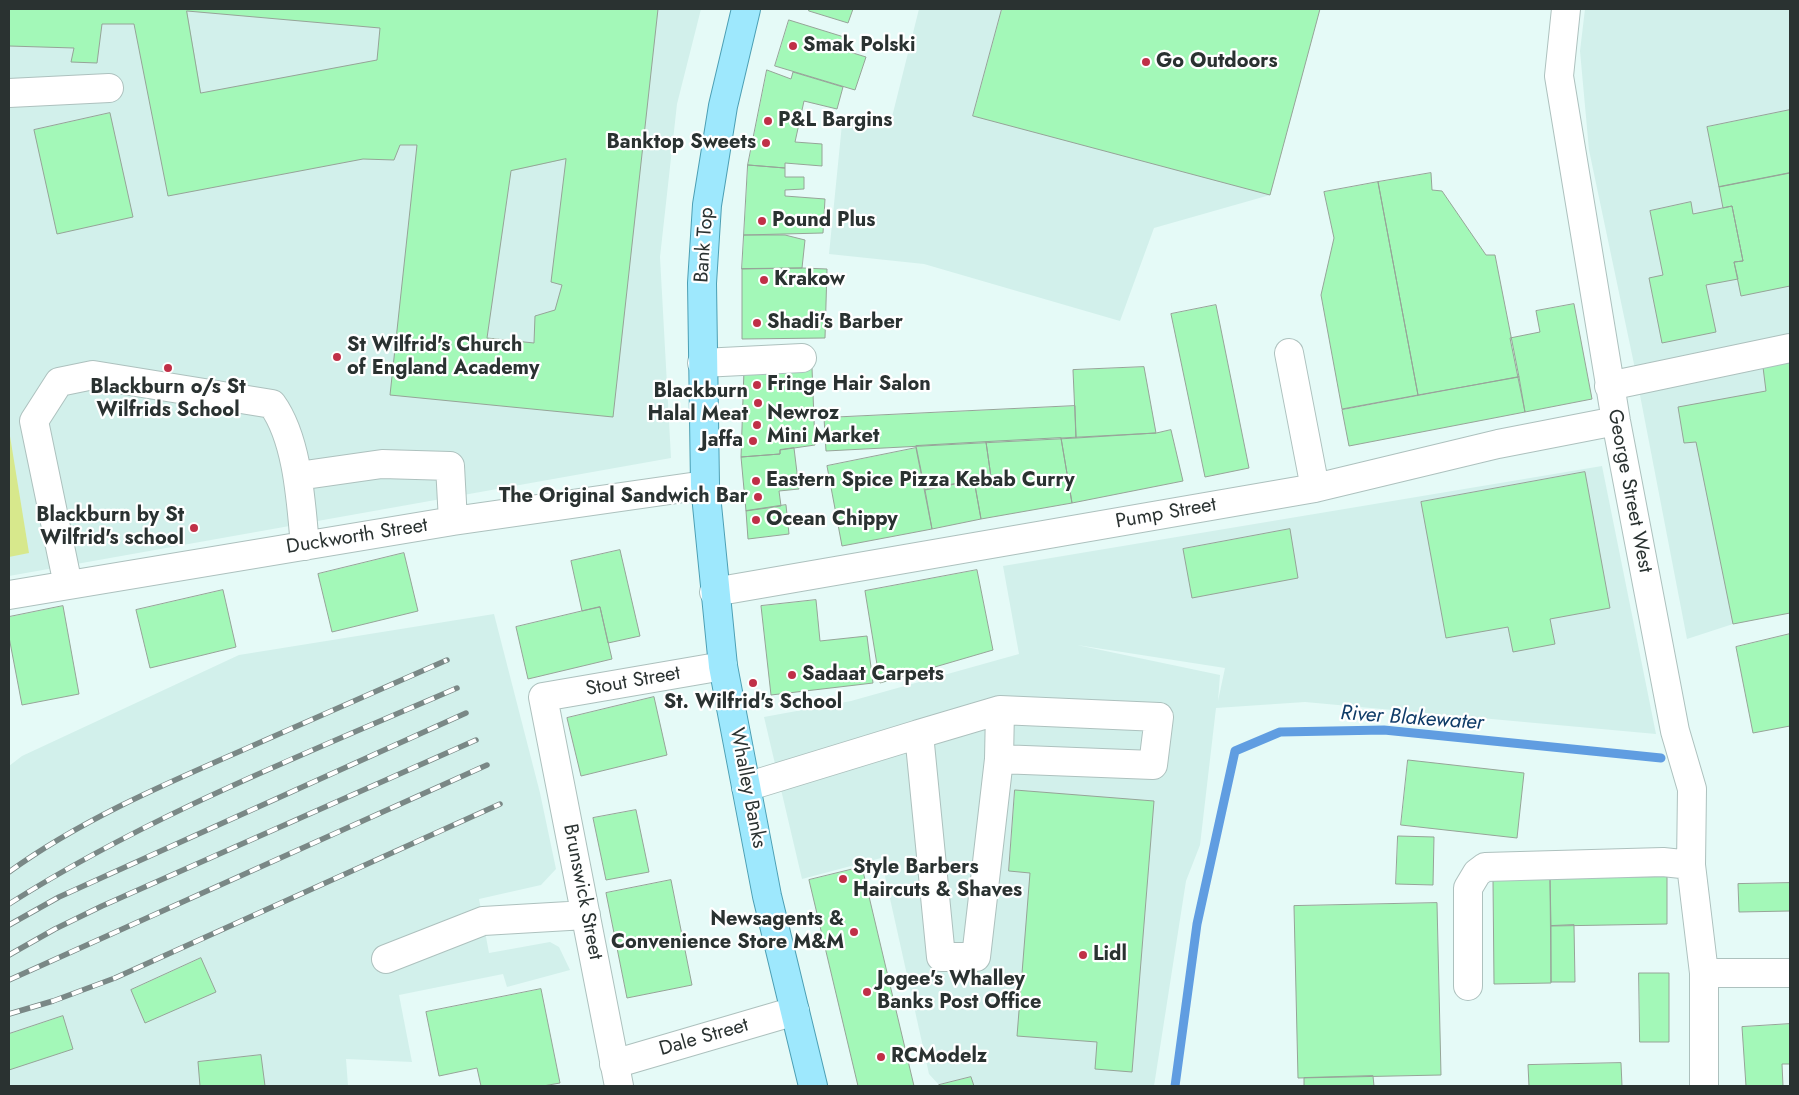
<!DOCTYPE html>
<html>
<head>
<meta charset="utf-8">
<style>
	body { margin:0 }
	#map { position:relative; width:1799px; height:1095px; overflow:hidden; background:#e5faf7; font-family:Jost,sans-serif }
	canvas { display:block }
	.frame { position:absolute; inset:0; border:10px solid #2a3231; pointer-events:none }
</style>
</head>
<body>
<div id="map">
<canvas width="1799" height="1095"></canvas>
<div class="frame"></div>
</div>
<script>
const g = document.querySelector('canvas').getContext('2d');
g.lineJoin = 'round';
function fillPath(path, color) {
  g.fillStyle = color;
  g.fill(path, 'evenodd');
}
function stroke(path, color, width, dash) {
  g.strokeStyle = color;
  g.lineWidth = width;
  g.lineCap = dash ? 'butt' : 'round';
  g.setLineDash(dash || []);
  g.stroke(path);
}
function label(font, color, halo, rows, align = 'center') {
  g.font = font + ' Jost,sans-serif';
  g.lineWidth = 4.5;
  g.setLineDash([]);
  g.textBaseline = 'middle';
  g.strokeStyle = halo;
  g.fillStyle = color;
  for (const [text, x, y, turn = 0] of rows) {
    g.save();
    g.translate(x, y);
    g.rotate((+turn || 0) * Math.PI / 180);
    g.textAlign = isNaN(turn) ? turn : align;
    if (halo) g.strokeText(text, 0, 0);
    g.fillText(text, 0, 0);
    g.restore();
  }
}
const built = new Path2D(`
	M9 9H701L677 104 660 257 671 458 9 576Z
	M919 9H1320L1270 195 1154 228 1120 321 924 264 829 254 843 114 891 121Z
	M1585 9H1790V613L1733 624 1687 639 1634 364 1589 150 1580 51Z
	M1602 466 1656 734 1305 702 1216 708 1200 845 1186 881 1154 1086H940L929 1074 881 858 802 879 764 717 851 701 1019 654 1003 566ZM1077 645 1225 668 1218 701 1220 675Z
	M494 614 540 793 556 869 541 885 479 899 489 953 550 942 559 947 570 970 507 987 503 974 399 995 412 1062 346 1059 348 1086H9V766L22 756 239 655Z`);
const green = new Path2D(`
	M9 430 29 553 9 557Z`);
const stream = new Path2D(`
	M1175 1086 1197 924 1235 751 1280 732 1384 730 1661 758`);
const building = new Path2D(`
	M9 9H658L613 417 390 395 417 145H400L394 160 363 159 168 196 134 24H102L97 63 71 62 74 48 9 46ZM187 11 380 28 377 60 201 93ZM566 159 551 282 562 285 555 310 535 316 534 343 487 338 511 171Z
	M809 9H853L848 23 809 11Z
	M1002 9H1320L1270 195 973 116Z
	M789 20 844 37 840 49 866 57 855 90 775 66Z
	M767 70 791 79 793 72 843 87 837 109 804 101 795 142 822 144V166L785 163V168L748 165Z
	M1790 110V173L1719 187 1707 127Z
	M110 113 133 217 57 234 34 130Z
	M748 165 785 168V177H804V189L785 190V196L825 199 823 233 744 235Z
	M1431 173 1432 190 1442 191 1486 255H1495L1519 377 1418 395 1378 182Z
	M1790 173V286L1741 296 1734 262 1743 261 1732 206 1723 208 1719 187Z
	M1378 182 1418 395 1342 409 1321 295 1334 238 1324 192Z
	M1691 202 1693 214 1732 206 1743 261 1734 262 1738 279 1706 285 1716 332 1662 343 1649 278 1663 275 1650 211Z
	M744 235H785L805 240 802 268 742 269Z
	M802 268 827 269 825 338 742 339V269Z
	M1574 304 1592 399 1525 412 1510 338 1540 332 1536 311Z
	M1216 305 1249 468 1205 477 1171 314Z
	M1790 362V613L1733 624 1696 442 1684 443 1678 407 1766 391 1763 367Z
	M1144 367 1156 433 1076 438 1073 370Z
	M812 368 815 445 780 450V454L741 457 744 370Z
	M1519 377 1525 412 1349 446 1342 410Z
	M1075 406 1076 438 826 451 824 418Z
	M1171 430 1183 481 1072 503 1061 438 1156 433Z
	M1061 438 1072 503 981 519 974 480 991 477 986 442Z
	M986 442 991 477 925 490 916 446Z
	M794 448 799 489 779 491 781 506 746 511 741 457 780 454V450Z
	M916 448 932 529 842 546 827 466Z
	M1585 472 1610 608 1550 619 1555 644 1513 652 1508 627 1446 638 1421 502Z
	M974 480 981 519 932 529 925 490Z
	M786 505 789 534 748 539 746 511Z
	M1290 529 1298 578 1192 598 1183 549Z
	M620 550 640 636 608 643 600 607 582 611 571 561Z
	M404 553 418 611 332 632 318 574Z
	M977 570 993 650 880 683 865 591Z
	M223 590 236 647 150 668 136 610Z
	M816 600 820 641 867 636 873 683 771 695 761 606Z
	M63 606 79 694 22 705 9 637V617Z
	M600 607 612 659 528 679 516 627Z
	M1790 634V726L1753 733 1736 647Z
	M654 697 667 755 581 776 567 718Z
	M1408 760 1524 773 1517 838 1401 825Z
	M1015 790 1154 801 1132 1072 1095 1069 1097 1042 1017 1036 1030 873 1009 871Z
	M636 810 649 872 606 880 593 818Z
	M1398 836 1434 837 1433 885 1396 884Z
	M862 867 914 1086H858L809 880Z
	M1667 877V924L1551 926 1550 878Z
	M1550 878 1551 983 1494 984 1493 879Z
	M671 880 692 985 627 998 606 893Z
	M1790 883V911L1739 912 1738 884Z
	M1437 903 1441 1075 1298 1078 1294 906Z
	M1574 925 1575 982H1551V926Z
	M201 958 216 992 145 1023 131 990Z
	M1639 973H1669V1042H1640Z
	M541 989 560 1083 543 1086H481L477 1068 439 1076 426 1012Z
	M63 1016 73 1049 9 1070V1034Z
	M1790 1024V1064H1782L1783 1086H1746L1742 1027Z
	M261 1055 265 1086H200L198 1062Z
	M1621 1063 1622 1086H1529L1528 1065Z
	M1373 1076 1374 1086H1304V1078Z
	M971 1077 974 1086H940L939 1085Z`);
const minor = new Path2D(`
	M1566 9 1559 76 1616 421 1675 731 1692 789 1691 865 1704 973V1086
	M9 93 109 88
	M1289 353 1315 488
	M702 363 802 358
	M1609 386 1790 348
	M298 476 382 464 450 466 453 521
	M68 585 34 421 59 382 93 375 272 404C298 440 301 503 305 546
	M714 592 1315 488 1498 444 1616 421
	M9 595 453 521 705 485
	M999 759 1153 765 1159 717 1000 710
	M746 787 919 734 941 957H976L999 759 1000 710 919 734
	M386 959 483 921 586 915
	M1704 973H1790
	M1468 986V888L1477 873 1485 867 1663 862 1691 865
	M614 1064 795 1011
	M619 1086 543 697 723 666`);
const major = new Path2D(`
	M746 9 723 106 707 205 702 283 705 485 723 666 767 896 813 1086`);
const rail = new Path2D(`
	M9 872C78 822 158 787 236 753 306 722 377 691 447 660
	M9 904C149 815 305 754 457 688
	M9 925 59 897 466 713
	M9 955 55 929 102 906 476 740
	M9 980 487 765
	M9 1014 53 1001 115 978 500 804`);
const markers = [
	[793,46,5,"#c03047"],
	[1146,62,5,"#c03047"],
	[768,121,5,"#c03047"],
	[766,143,5,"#c03047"],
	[762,221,5,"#c03047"],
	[764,280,5,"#c03047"],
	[757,323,5,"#c03047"],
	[337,357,5,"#c03047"],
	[168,368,5,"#c03047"],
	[757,385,5,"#c03047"],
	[758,403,5,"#c03047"],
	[757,425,5,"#c03047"],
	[753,441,5,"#c03047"],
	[756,481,5,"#c03047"],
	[758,497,5,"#c03047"],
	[756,520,5,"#c03047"],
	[194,528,5,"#c03047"],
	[792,675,5,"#c03047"],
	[753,683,5,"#c03047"],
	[843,879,5,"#c03047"],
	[854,932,5,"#c03047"],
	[1083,955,5,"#c03047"],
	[867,992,5,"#c03047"],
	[881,1057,5,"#c03047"]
];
const poiNames = [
	["Smak Polski",803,46],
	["Go Outdoors",1156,62],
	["P&L Bargins",778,121],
	["Banktop Sweets",756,143,"right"],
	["Pound Plus",772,221],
	["Krakow",774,280],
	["Shadi's Barber",767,323],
	["St Wilfrid's Church",347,346],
	["of England Academy",347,369],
	["Fringe Hair Salon",767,385],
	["Blackburn o/s St",168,388,"center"],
	["Wilfrids School",168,411,"center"],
	["Blackburn",748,392,"right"],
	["Halal Meat",748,415,"right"],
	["Newroz",767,414],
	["Mini Market",767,437],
	["Jaffa",743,441,"right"],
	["Eastern Spice Pizza Kebab Curry",766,481],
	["The Original Sandwich Bar",748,497,"right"],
	["Blackburn by St",184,516,"right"],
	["Wilfrid's school",184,539,"right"],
	["Ocean Chippy",766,520],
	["Sadaat Carpets",802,675],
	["St. Wilfrid's School",753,703,"center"],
	["Style Barbers",853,868],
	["Haircuts & Shaves",853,891],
	["Newsagents &",844,920,"right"],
	["Convenience Store M&M",844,943,"right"],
	["Lidl",1093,955],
	["Jogee's Whalley",877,980],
	["Banks Post Office",877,1003],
	["RCModelz",891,1057]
];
const streetNames = [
	["Bank Top",705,245,-86],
	["George Street West",1629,491,79],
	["Pump Street",1166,514,-10],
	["Duckworth Street",357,537,-9],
	["Stout Street",633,682,-10],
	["Whalley Banks",747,788,79],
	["Brunswick Street",582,892,79],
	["Dale Street",704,1038,-16]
];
const waterNames = [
	["River Blakewater",1412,719,4]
];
fillPath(built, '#d2f0eb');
fillPath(green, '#d7e88c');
stroke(stream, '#609de1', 9);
fillPath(building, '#a3f8b8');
stroke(building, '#96a498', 1);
stroke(minor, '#adc1be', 30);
stroke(major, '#4c9fb4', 30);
stroke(minor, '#fff', 28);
stroke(major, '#9ee8fd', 28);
stroke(rail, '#7a8886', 5.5);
stroke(rail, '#fff', 4, [11]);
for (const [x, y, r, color] of markers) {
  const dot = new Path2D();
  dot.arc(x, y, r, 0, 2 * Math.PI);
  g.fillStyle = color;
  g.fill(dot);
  stroke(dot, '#fff', 2);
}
label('bold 20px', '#2a3231', '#fff', poiNames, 'left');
label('20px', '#2a3231', '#fff', streetNames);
label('italic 21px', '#103c68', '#fff', waterNames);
</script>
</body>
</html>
